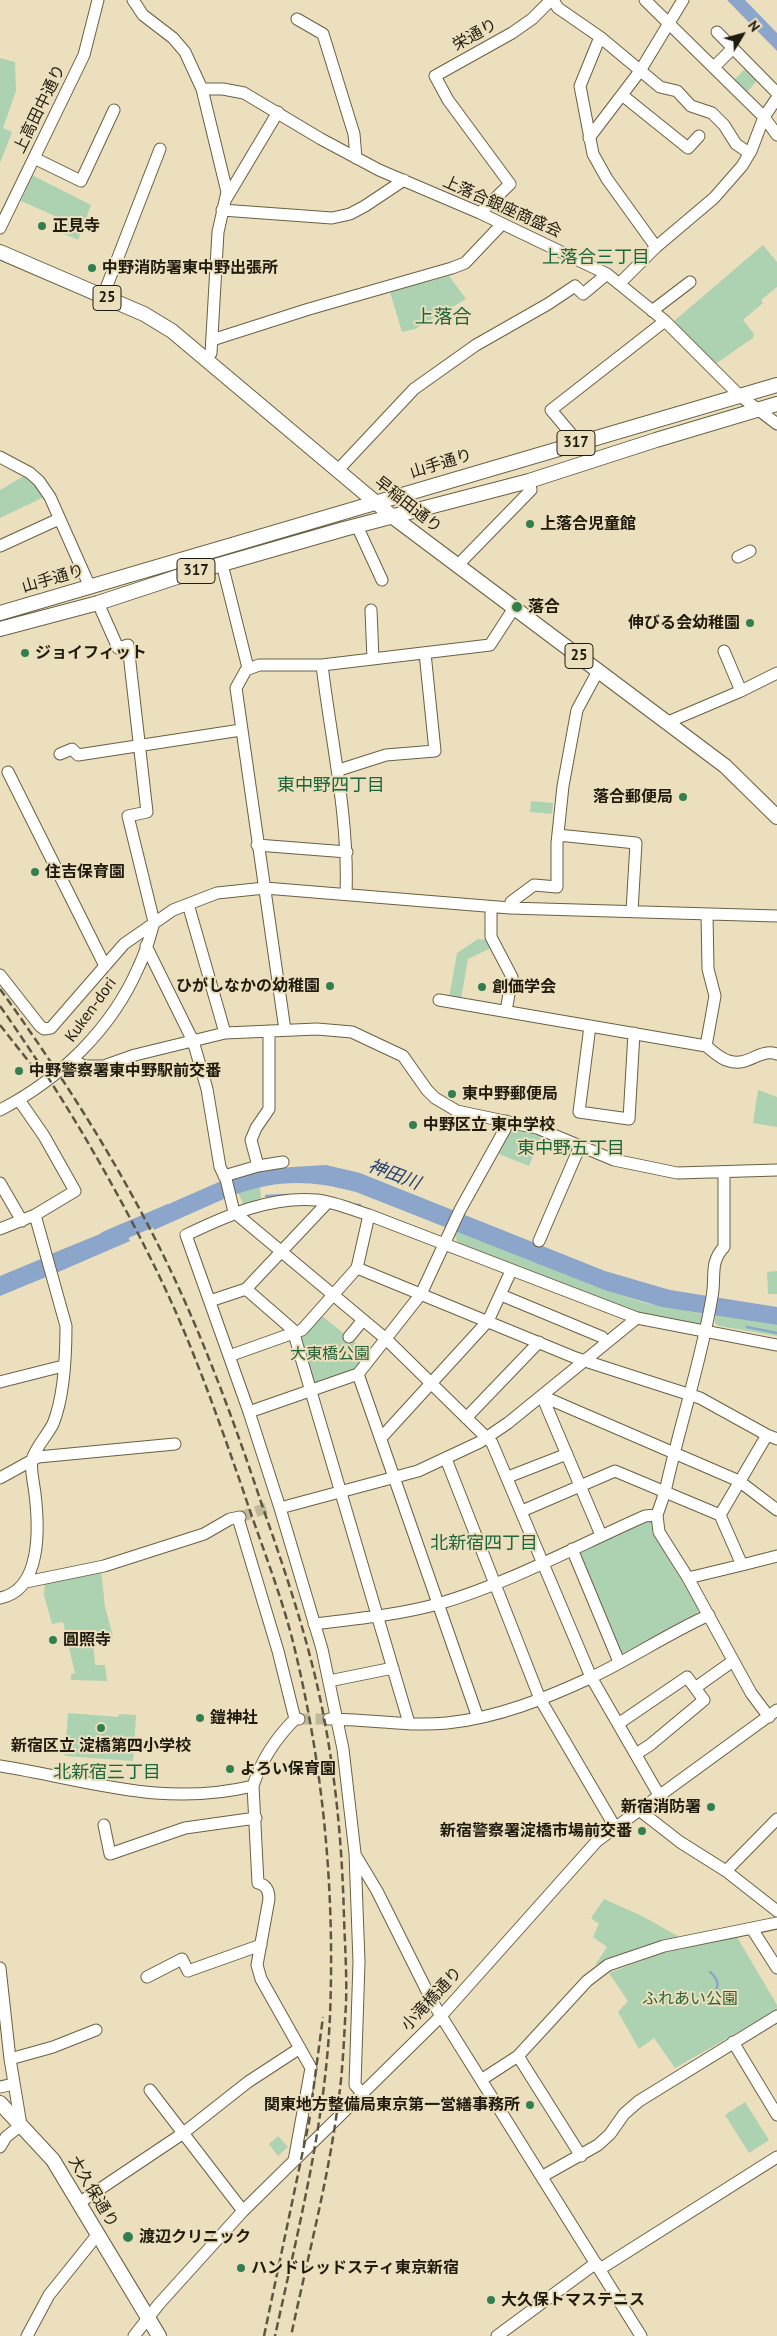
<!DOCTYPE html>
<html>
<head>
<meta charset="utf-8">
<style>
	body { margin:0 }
	#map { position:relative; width:777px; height:2336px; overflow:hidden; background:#ebdfbd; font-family:"PT Sans",sans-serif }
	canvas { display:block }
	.north { position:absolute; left:717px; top:10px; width:50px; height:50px; -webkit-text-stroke:4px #ebdfbd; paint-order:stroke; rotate:53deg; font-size:14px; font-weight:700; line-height:20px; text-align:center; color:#201b0f }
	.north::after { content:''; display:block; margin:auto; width:18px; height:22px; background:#201b0f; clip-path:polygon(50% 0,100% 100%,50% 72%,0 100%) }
</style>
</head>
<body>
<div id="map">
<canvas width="777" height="2336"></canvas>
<div class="north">N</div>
</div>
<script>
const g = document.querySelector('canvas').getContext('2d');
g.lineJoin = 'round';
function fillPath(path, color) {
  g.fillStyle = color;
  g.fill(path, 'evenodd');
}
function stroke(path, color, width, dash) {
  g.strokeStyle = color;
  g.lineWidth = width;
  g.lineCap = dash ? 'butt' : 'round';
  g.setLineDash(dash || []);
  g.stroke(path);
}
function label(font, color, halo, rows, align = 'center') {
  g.font = font + ' "PT Sans","Noto Sans JP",sans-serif';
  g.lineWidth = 4;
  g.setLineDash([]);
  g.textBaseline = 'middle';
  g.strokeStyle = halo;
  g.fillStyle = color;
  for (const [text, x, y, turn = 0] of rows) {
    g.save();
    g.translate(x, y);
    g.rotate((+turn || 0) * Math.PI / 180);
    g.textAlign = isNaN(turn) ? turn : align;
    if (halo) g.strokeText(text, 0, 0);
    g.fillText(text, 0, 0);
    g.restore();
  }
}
const green = new Path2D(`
	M0 58 15 62 16 91 3 128 12 132 0 163Z
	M748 66 760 77 747 92 734 80Z
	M32 175 91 205 78 240 62 233V219L21 201Z
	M763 245 777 262V287L761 300 763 303 743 320 754 334 753 338 714 365 673 322Z
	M449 276 466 299 415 329 402 332 390 292Z
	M24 476 38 485 44 497 0 518V490Z
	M531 801 553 803 552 814 530 812Z
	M478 939 487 940 491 948 468 959 461 999 449 998 457 953Z
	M758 1090 777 1097V1127L753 1123Z
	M512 1127 542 1134 529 1166 499 1154Z
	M260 1186 261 1198 244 1206 238 1192Z
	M455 1230 607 1291 645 1303 703 1314 702 1323 697 1324 628 1311 458 1243 454 1234Z
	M777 1271V1294H768L767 1272Z
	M321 1315 369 1354 356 1371 319 1384 312 1381 300 1343 302 1337Z
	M715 1315 777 1325V1336L719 1326 715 1323Z
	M647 1522H651L653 1534 699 1609 696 1616 622 1654 579 1552Z
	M101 1570 105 1607 113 1636 93 1641 95 1665H105L107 1681 71 1680V1674L75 1673 63 1622 52 1624 44 1595 45 1581Z
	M68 1713 118 1717 119 1714 136 1715 133 1761 65 1756Z
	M604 1899 644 1917 681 1938 595 1965 607 1947 593 1937 599 1924 591 1918Z
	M737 1937 777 2005V2010L675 2068 654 2038 639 2049 618 2012 628 2001 609 1973 667 1951Z
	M745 2102 769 2140 749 2153 725 2115Z
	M278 2136 288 2147 278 2156 269 2144Z`);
const water = new Path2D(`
	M727 0H745L777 33V51Z
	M326 1165 360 1173 605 1271 670 1290 777 1307V1325L662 1307 607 1291 356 1192C310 1180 279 1179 234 1195L229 1177 260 1169Z
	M221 1181 226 1198 154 1230 146 1214Z
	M122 1225 130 1241 56 1273 51 1254Z
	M41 1259 46 1277 0 1296V1276Z`);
const stream = new Path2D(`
	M266 1196 287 1195
	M354 1205H360
	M747 1327 777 1333
	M710 1995C721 1989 719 1979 710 1972`);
const river = new Path2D(`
	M106 1239 169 1212`);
const minorTunnel = new Path2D(`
	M240 1517 267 1508
	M299 1719H329`);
const minor = new Path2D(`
	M133 0 143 15 173 38 185 52 202 89 227 192 218 232 211 353 206 359
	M553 0 558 8 600 37 660 87 677 91 691 106 712 113 724 125 736 144 749 153
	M645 0 764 117 777 135
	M297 19 323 34 354 134 356 158
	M717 32 777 93
	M600 37 580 86 593 154 607 179 656 247
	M714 67 733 48
	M202 89H223L244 93 321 139 379 170 480 213 607 274 665 321 739 395 777 424
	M622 95 688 148 699 136
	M589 138 640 71 683 0
	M34 158 81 181 114 110
	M226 199 278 112
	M222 210 332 218 350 214 365 206 404 180
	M480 213 510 184 448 100 435 76 512 33 532 19 551 0
	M0 228 84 55 98 0
	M620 283 656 247 714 198 742 166 751 151 764 117 777 98
	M103 296 160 149
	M652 311 690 282
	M212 340 309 309 452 268 465 263 502 224
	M578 442 551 410 665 321
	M0 457 30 473 39 481 50 497 90 587
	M337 471 414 389 476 345 548 304 575 286 583 294 607 274
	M357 526 382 580
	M0 546 59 519
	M738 557 750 551
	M222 564 247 664 250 668
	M457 566 531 490 529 481
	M98 603 118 648 128 645 147 812 128 816 154 922
	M371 610 373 659
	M322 665C331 741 349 816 346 894
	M741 691 777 673
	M668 722 741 691 724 651
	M60 754 72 749 78 755 241 730
	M339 770 386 755 435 751 425 653
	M8 772 105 966
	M558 835 636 843 632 911
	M257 845 347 852
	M188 904 225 1033
	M491 907V937L512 977 506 1011
	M510 908 511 902 534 885 557 887V843L563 786 577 710 598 671
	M146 946 193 1041 207 1089 220 1167 226 1179 234 1212 386 1339 492 1443 591 1677 659 1795
	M0 975 40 1026 44 1029 51 1028 124 944 173 910 217 893 265 888 510 908 777 916
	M439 1000 706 1046C713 1051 720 1059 729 1061 749 1067 759 1048 777 1054
	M590 1026 579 1112 629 1119 634 1033
	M285 1030 236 688 246 670 259 665H322L490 645 514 608
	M706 1046 715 996 708 969 707 914
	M73 1060 84 1066H104L135 1055 225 1033 317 1029 352 1032 403 1056 427 1090 435 1098 457 1111 537 1128 614 1160 653 1168 677 1173 777 1170
	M0 1110C60 1079 112 1029 139 966 146 952 150 937 154 922
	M258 1166 251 1140 256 1128 269 1109V1031
	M724 1172V1247C709 1263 716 1277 712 1297 701 1363 679 1427 665 1492L657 1515 659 1532 688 1578 742 1565 720 1515 767 1435 777 1439
	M224 1176 258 1166 283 1162
	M0 1183 22 1221
	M0 1229 35 1215 75 1191 44 1136 19 1100
	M539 1241 580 1146
	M357 1268 576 1358 700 1398 767 1435
	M246 1289 292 1329 294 1334 409 1723
	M501 1295 602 1337 606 1343
	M210 1301 246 1289 328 1202
	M349 1337 363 1320
	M229 1356 302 1330 357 1268 369 1215
	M358 1374 478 1718
	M0 1382 63 1366
	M542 1396 739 1481 777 1510
	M542 1396 601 1535
	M249 1412 358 1374 421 1294 460 1210 505 1129 506 1121
	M466 1418 539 1342
	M381 1438 488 1321 511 1271
	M446 1459 540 1699 615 1827
	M508 1477 567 1454
	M0 1478 38 1457 175 1444
	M280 1508 418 1471 480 1442 508 1423 637 1318
	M522 1511 615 1471 720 1515
	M238 1518 278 1651 295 1719
	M572 1549 619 1662
	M742 1565 777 1556
	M688 1578 751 1693 769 1717
	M26 1582 104 1566 204 1534 230 1519 240 1517
	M0 1598C42 1590 39 1527 35 1494 34 1484 30 1469 32 1460 34 1450 48 1434 53 1424 64 1397 66 1354 66 1326L35 1215
	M314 1624C355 1619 398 1615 438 1604 510 1583 577 1546 645 1516L657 1515
	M329 1681 393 1668
	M695 1688 733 1661
	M329 1719C368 1719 408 1727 447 1723 497 1718 547 1698 592 1677 632 1658 669 1633 709 1615
	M618 1724 687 1677 704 1700 650 1745 636 1754
	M0 1766C89 1780 161 1808 253 1786
	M639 1810 680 1842 726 1871 777 1911
	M104 1825 110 1854 185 1828 256 1818
	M356 1856 377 1891 433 2003 641 2336
	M726 1871 777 1819
	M752 1929 777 1968
	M0 1968 10 2059 21 2125 6 2137 0 2147
	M147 1977 182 1959 188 1971 261 1945
	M733 2042 777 2115
	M518 2056 581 2156
	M10 2059 53 2047 96 2030
	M481 2080 518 2056 587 1981 608 1965 664 1946 777 1923
	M0 2087 14 2084
	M150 2090 243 2211
	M362 2093 355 2085 359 1962 355 1853 343 1749 322 1649 280 1508 249 1412 186 1235C228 1215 270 1196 317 1200 335 1202 353 1210 369 1215L637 1318 777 1345
	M294 2161 311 2068 261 1979 257 1965 269 1899C269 1892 267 1885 258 1883L253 1786C261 1761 277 1737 295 1719H299
	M543 2176 598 2145 610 2134 624 2114 639 2101 777 2016
	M79 2203 182 2134 248 2082 300 2048
	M600 2269 777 2157
	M27 2336 49 2295 98 2234
	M134 2336 159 2304 243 2211 441 2016 597 1841 777 1710
	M497 2336 596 2263`);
const major = new Path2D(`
	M0 252 144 314 172 331 393 517 725 766 777 817
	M0 613 777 385
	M0 629 98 603 177 577 344 529 529 481 656 440 777 404
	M0 2103 53 2160 159 2336`);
const rail = new Path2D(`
	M0 989C67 1082 129 1180 177 1284 210 1356 237 1430 262 1505 282 1562 301 1618 315 1676 334 1755 342 1837 344 1918 345 1947 347 1975 346 2004 344 2037 343 2071 338 2104 328 2181 307 2260 291 2336
	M0 1006C62 1094 118 1189 164 1286 195 1352 219 1421 243 1490 259 1539 279 1588 292 1638 323 1762 335 1888 330 2016 325 2125 298 2230 275 2336
	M0 1025 37 1072
	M264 2336 309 2122 323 2017`);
const markers = [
	[42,226,5,"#317f4f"],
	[92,268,5,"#317f4f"],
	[530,524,5,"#317f4f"],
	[517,607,6,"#317f4f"],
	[750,623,5,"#317f4f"],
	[25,653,5,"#317f4f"],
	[683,797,5,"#317f4f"],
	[35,872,5,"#317f4f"],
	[330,986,5,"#317f4f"],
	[482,987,5,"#317f4f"],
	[19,1071,5,"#317f4f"],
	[452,1094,5,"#317f4f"],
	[413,1125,5,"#317f4f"],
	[53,1640,5,"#317f4f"],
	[200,1718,5,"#317f4f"],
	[101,1728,5,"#317f4f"],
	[230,1769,5,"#317f4f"],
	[711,1807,5,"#317f4f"],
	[642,1831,5,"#317f4f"],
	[530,2105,5,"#317f4f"],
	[128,2237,6,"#317f4f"],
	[241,2268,5,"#317f4f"],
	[491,2300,5,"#317f4f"]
];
const shields = [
	[107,298,28],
	[576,443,38],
	[196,571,38],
	[579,656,28]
];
const shieldNames = [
	["25",107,298],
	["317",576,443],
	["317",196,571],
	["25",579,656]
];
const streetNames = [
	["栄通り",475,35,-29],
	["上高田中通り",40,109,-64],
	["上落合銀座商盛会",502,207,24],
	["山手通り",441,464,-17],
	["早稲田通り",408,505,38],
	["山手通り",53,579,-16],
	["Kuken-dori",91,1010,-54],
	["小滝橋通り",432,1999,-47],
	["大久保通り",93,2192,59]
];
const poiNames = [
	["正見寺",52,226],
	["中野消防署東中野出張所",102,268],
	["上落合児童館",540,524],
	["落合",528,607],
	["伸びる会幼稚園",740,623,"right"],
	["ジョイフィット",35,653],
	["落合郵便局",673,797,"right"],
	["住吉保育園",45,872],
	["ひがしなかの幼稚園",320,986,"right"],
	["創価学会",492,987],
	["中野警察署東中野駅前交番",29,1071],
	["東中野郵便局",462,1094],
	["中野区立 東中学校",423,1125],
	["圓照寺",63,1640],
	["鎧神社",210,1718],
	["新宿区立 淀橋第四小学校",101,1746,"center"],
	["よろい保育園",240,1769],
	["新宿消防署",701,1807,"right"],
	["新宿警察署淀橋市場前交番",632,1831,"right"],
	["関東地方整備局東京第一営繕事務所",520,2105,"right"],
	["渡辺クリニック",139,2237],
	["ハンドレッドスティ東京新宿",251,2268],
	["大久保トマステニス",501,2300]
];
const parkNames = [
	["大東橋公園",330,1354],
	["ふれあい公園",690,1999]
];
const neighbourhoodNames = [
	["上落合三丁目",596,258],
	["東中野四丁目",331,786],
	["東中野五丁目",571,1149],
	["北新宿四丁目",484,1544],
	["北新宿三丁目",107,1773]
];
const waterNames = [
	["神田川",394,1175,21]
];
const quarterNames = [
	["上落合",443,318]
];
fillPath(green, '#add2b2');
fillPath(water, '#8ca5cb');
stroke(stream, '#8ca5cb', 2.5);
stroke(river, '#8ca5cb', 16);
stroke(minorTunnel, '#c2b89a', 11, [11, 5.5]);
stroke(minor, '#6a6042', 13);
stroke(major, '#6a6042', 16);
stroke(minor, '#fff', 11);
stroke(major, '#fff', 14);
stroke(rail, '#5d5643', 2.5, [8, 4]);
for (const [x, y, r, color] of markers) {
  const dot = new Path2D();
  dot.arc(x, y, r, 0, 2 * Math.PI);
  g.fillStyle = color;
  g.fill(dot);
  stroke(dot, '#ebdfbd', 2);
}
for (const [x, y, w] of shields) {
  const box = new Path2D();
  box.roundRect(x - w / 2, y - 12.5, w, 25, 4);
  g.fillStyle = '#ebdfbd';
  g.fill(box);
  stroke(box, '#201b0f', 1);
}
label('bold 15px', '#201b0f', null, shieldNames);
label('16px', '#201b0f', '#ebdfbd', streetNames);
label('bold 16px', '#201b0f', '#ebdfbd', poiNames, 'left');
label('16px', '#2a6237', '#ebdfbd', parkNames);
label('18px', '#1d663b', '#ebdfbd', neighbourhoodNames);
label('italic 18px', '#214071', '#ebdfbd', waterNames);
label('19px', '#1d663b', '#ebdfbd', quarterNames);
</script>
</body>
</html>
